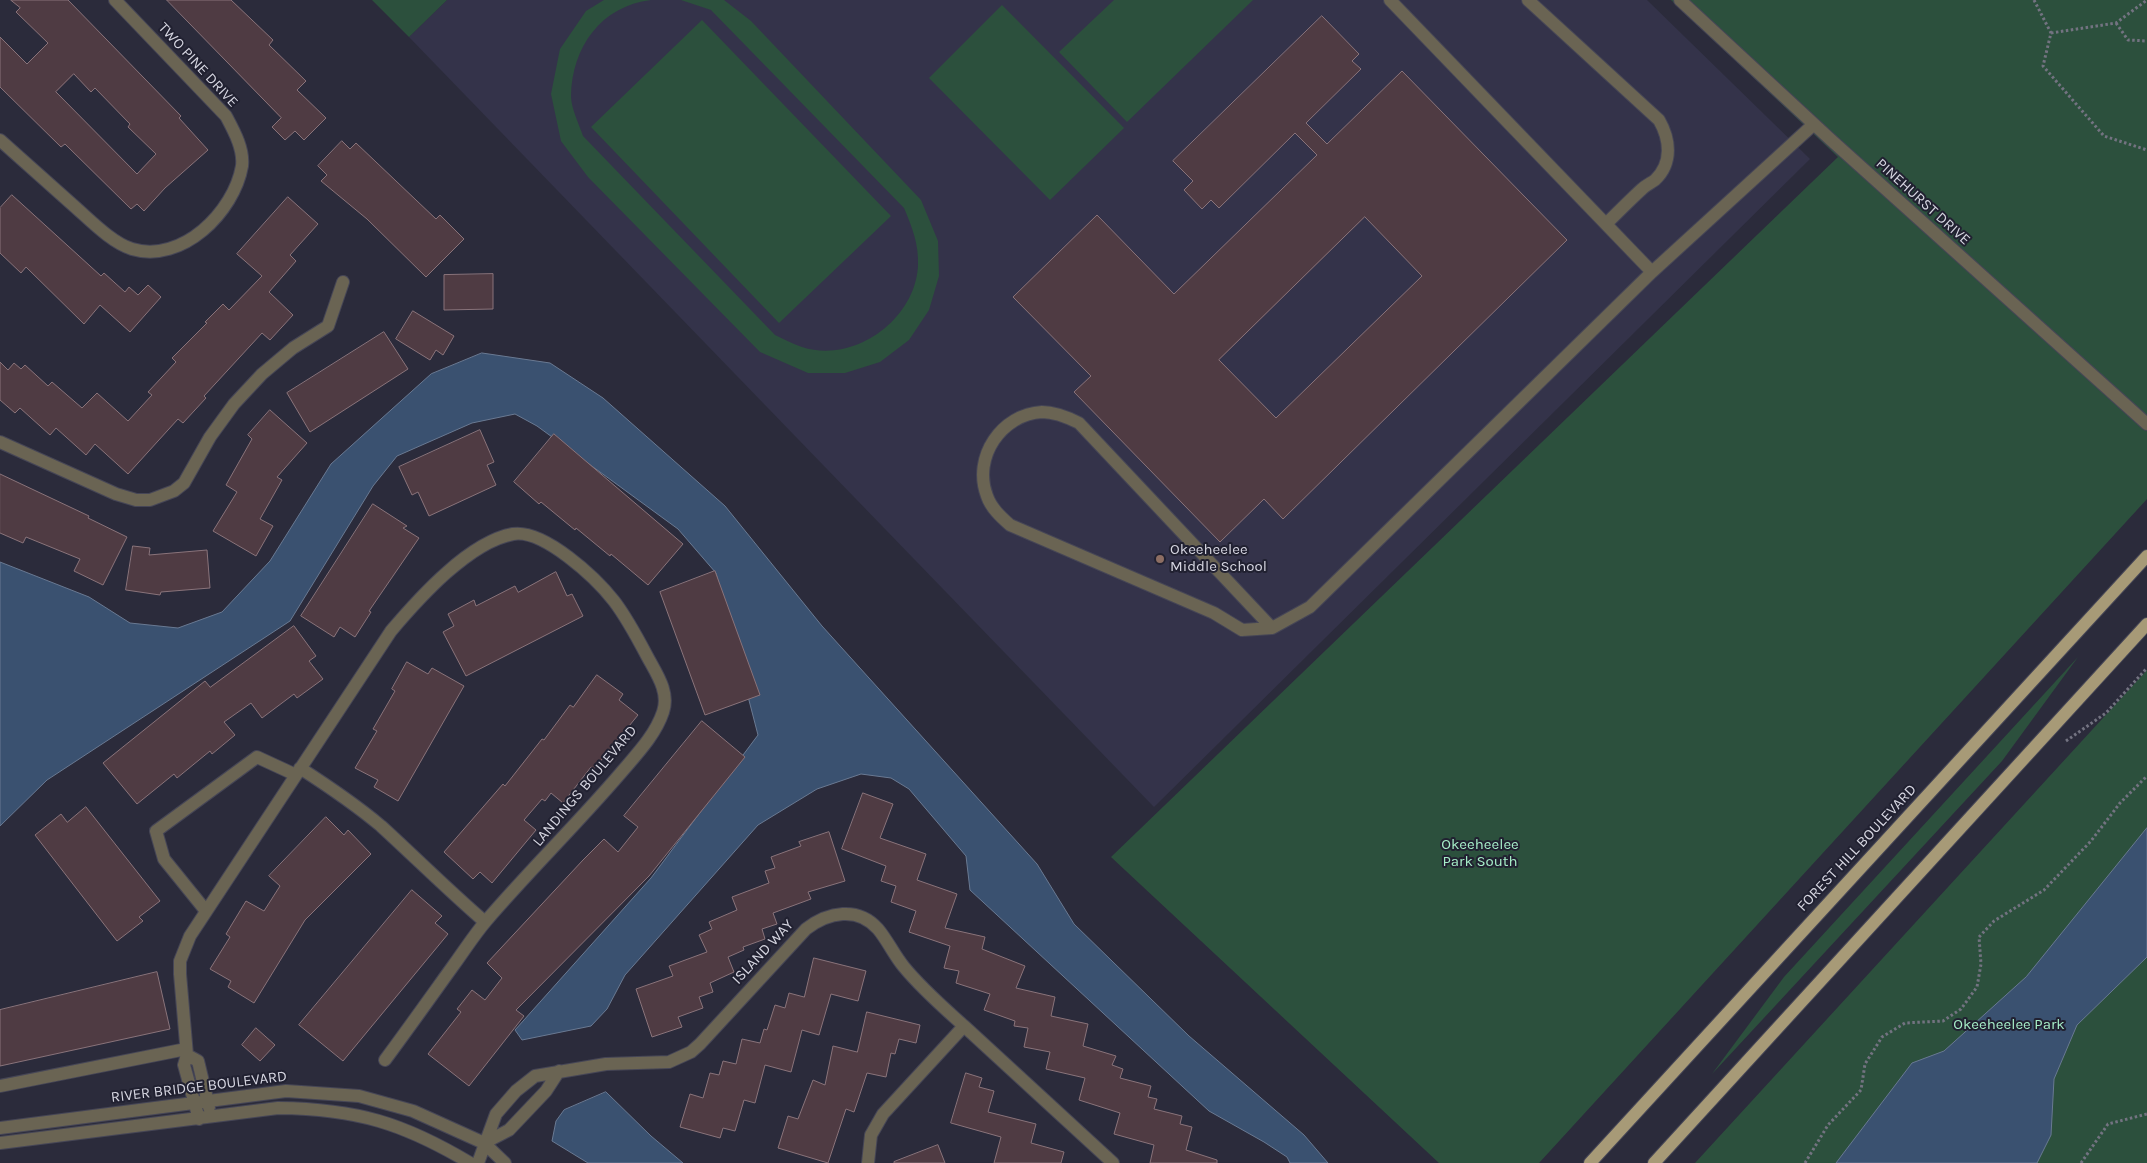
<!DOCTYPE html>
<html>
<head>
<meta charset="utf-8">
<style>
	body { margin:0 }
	canvas { display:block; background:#2b2b3b }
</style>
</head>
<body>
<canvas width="2147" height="1163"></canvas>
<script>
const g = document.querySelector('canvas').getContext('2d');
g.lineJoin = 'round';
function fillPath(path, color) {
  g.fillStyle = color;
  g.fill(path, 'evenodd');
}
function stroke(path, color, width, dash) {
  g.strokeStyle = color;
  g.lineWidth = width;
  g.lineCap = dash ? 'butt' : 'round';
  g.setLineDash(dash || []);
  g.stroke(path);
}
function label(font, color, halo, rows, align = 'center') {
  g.font = font + ' Karla,sans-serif';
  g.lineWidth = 4;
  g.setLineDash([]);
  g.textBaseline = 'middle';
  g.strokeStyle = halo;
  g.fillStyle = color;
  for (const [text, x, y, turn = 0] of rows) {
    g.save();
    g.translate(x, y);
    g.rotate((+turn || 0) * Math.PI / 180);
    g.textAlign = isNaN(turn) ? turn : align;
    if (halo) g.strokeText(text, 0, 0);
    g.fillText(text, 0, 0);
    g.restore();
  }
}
const built = new Path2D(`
	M447 0H1647L1810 159 1154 807 409 37Z`);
const green = new Path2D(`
	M372 0H447L409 37Z
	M604 0H651C601 6 572 47 571 96 571 108 579 124 583 136L775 335C784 339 793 344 802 347 854 364 915 320 918 266 919 244 912 227 904 208L711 10 681 0H724L751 21 921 200 938 241 939 276 929 310 909 340 880 362 845 373H808L760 352 588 177 561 141 551 94 560 49 586 11Z
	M1114 0H1253L1127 122 1059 52Z
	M1671 0H2147V499L1539 1163H1439L1111 857 1838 157Z
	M1002 5 1124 128 1050 200 929 78Z
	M702 20 891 216 779 323 591 127Z
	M2078 657 2002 761 1712 1074 1784 977Z
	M2147 670V1163H1695Z`);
const water = new Path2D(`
	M482 353 550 363 603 398 725 506 822 626 1037 864 1074 924 1189 1036 1304 1135 1328 1163H1290L1287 1157 1264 1142 1209 1111 970 890 966 856 909 789 891 778 861 774 817 789 758 825 625 975 607 1009 591 1026 522 1040 515 1030 651 878 758 735 716 573 678 529 537 426 515 414 472 423 397 456 373 486 290 621 47 780 0 826V562L89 597 130 623 178 628 222 612 270 561 331 464 431 374Z
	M2147 828V957L2077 1025 2054 1079 2051 1135 2037 1163H1836L1912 1063 1944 1051 2026 977Z
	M606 1092 651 1136 683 1163H588L552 1141 556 1121 564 1110Z`);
const building = new Path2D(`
	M11 0H68L181 116 179 118 208 150 165 188 144 211 137 204 131 209 65 144 61 147 0 87V37L27 64 48 43 16 12 20 8ZM74 74 91 92 95 88 130 124 128 127 156 154 137 174 56 92Z
	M167 0H231L273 40 269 45 306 81 297 90 326 118 304 140 295 131 285 140 272 127 281 118Z
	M1322 16 1359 54 1352 61 1361 69 1306 123 1327 144 1402 71 1567 240 1283 519 1264 499 1220 542 1074 392 1091 376 1013 297 1097 215 1174 294 1317 155 1295 133 1219 208 1211 200 1202 209 1184 190 1193 181 1173 161ZM1365 217 1422 276 1276 418 1219 360Z
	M342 141 350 149 356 143 436 219 440 215 464 239 426 277 367 219 321 181 327 175 318 166Z
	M12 195 101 276 104 273 125 292 129 287 138 295 148 285 161 297 130 332 100 305 84 324 26 267 21 273 0 253V208Z
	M288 197 318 224 290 255 296 261 269 292 293 315 270 340 262 333 204 396 206 398 183 423 178 419 128 474 95 444 86 455 56 428 50 435 20 408 15 413 0 400V362L8 370 14 363 21 369 25 365 48 386 52 382 82 408 97 393 128 421 152 395 148 392 176 362 172 358 207 323 205 322 223 304 229 310 262 276 237 254Z
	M493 274V309L444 310V275Z
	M413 311 454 336 443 355 436 350 430 360 396 339Z
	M384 332 408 369 310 432 287 393Z
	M270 410 307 443 277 477 282 480 260 519 273 526 256 556 213 531 237 492 226 485 252 439 248 435Z
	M480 430 494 462 487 465 496 485 429 516 418 492 412 495 399 467Z
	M554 434 683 544 648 585 611 554 610 556 576 528 575 530 541 502 539 504 514 482Z
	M0 474 89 516 88 518 127 537 103 585 74 571 80 559 26 537 23 543 0 533Z
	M373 504 407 526 403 528 419 538 369 611 371 612 355 637 340 627 334 637 301 616Z
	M133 546 150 548 149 555 207 550 210 588 161 592 160 595 126 590Z
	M715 571 760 695 705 715 660 592Z
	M556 572 567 596 572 594 583 616 466 676 443 632 454 626 448 614 474 600 476 606 515 586 518 592Z
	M294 626 316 656 309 661 323 679 297 698 294 694 262 718 251 703 224 722 235 735 212 754 210 751 177 778 174 774 137 804 103 763 205 681 210 687Z
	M407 662 428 674 432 668 464 686 398 801 374 787 378 780 355 768 377 731 373 729 395 691 392 689Z
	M597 675 623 694 619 700 638 715 594 769 591 767 563 803 551 793 545 801 542 799 524 820 536 830 492 883 480 872 473 879 444 852 503 784 505 786 542 739 544 740 570 705 573 707Z
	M702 721 745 757 649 876 516 1010 524 1016 469 1086 428 1054 461 1012 457 1009 472 990 485 1000 502 978 487 963 583 860 604 839 618 852 638 827 624 816Z
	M863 793 893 804 880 838 926 854 917 880 957 894 945 928 985 937 982 949 1025 966 1016 988 1055 997 1051 1016 1088 1024 1083 1046 1116 1056 1112 1065 1123 1069 1120 1078 1151 1086 1148 1097 1157 1099 1154 1109 1182 1116 1180 1124 1192 1127 1186 1150 1217 1160V1163H1150L1154 1145 1114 1134 1120 1113 1079 1100 1085 1078 1046 1069 1050 1052 1024 1047 1028 1028 1014 1026 1015 1021 984 1010 990 994 956 983 959 971 944 968 950 946 909 932 916 911 891 902 896 886 881 881 886 866 842 849Z
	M86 807 160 901 139 917 143 921 117 941 35 835 61 814 67 822Z
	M326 817 344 835 348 830 371 854 305 920 254 1003 228 987 231 981 210 969 230 937 226 934 246 901 264 911 280 886 269 876Z
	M829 832 845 881 808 892 811 899 773 913 777 924 762 929 765 939 743 947 744 950 728 957 734 972 710 983 713 992 699 997 703 1008 678 1017 682 1027 652 1037 636 989 673 976 669 966 707 952 699 935 712 929 709 922 737 910 732 897 769 883 765 871 775 868 771 857 801 846 799 842Z
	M412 890 442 916 435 923 448 934 343 1061 299 1025Z
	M814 958 866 971 858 1001 831 994 819 1035 802 1030 791 1072 765 1065 755 1103 744 1100 735 1131 723 1128 720 1138 680 1127 690 1094 703 1098 710 1073 719 1075 723 1061 736 1064 742 1039 760 1043 764 1029 767 1030 775 1005 785 1008 789 993 804 997Z
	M157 972 170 1029 0 1066V1010Z
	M867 1012 920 1025 916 1043 899 1039 895 1054 891 1053 886 1077 867 1073 854 1112 846 1109 828 1163 778 1148 788 1116 798 1119 813 1080 825 1085 833 1046 857 1052Z
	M256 1028 275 1045 260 1061 242 1045Z
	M966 1073 982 1078 979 1087 994 1091 988 1112 1036 1124 1031 1143 1064 1152 1061 1163H994L1001 1137 951 1123Z
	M938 1145 945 1163H894V1162Z`);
const path = new Path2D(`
	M2034 0 2051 33 2043 66 2104 136 2147 150
	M2116 23 2128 40 2147 41
	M2051 33 2116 23 2147 0
	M2066 741 2106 713 2147 668
	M1805 1163 1828 1125 1861 1090 1865 1064 1882 1037 1905 1023 1943 1021 1961 1009 1977 987 1981 964 1979 937 1994 921 2044 890 2091 841 2120 803 2147 776
	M2081 1163 2108 1124 2147 1114`);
const minor = new Path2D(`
	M1390 0 1652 272
	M1528 0 1659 120C1670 139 1673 163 1655 180 1651 183 1646 185 1642 189 1630 200 1618 212 1606 224
	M1680 0 1830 139 2147 424
	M0 140C25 162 49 184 74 206 90 220 112 243 132 249 182 264 234 212 242 166 244 149 234 131 226 116L115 0
	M0 442 116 494 136 500H150L174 491 184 483 210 437 234 404 262 374 293 348 328 326 343 282
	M1272 628 1079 423C1067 417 1055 412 1042 412 1002 414 972 457 987 496 991 508 1001 517 1010 525L1214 613 1242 630 1272 628 1310 607 1652 272 1814 124
	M300 768C328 786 356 805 381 826 416 858 449 891 485 922
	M206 911 164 859 156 831 257 757 296 775
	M187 1055 198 1061 209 1107
	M0 1086 186 1049
	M199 1119 184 1065 187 1055 180 974V961L190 936 391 631C419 598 469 542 513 534 544 529 596 578 614 601 627 618 637 637 647 656 656 673 670 692 663 712 655 736 635 756 619 775 576 825 529 871 486 921 474 935 464 951 453 966 430 998 408 1029 385 1060
	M0 1128 286 1091 359 1096 413 1111 484 1143 505 1163
	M0 1143 278 1108C357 1109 403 1123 470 1163
	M484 1143 509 1130 546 1091 559 1071
	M478 1163 496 1114 516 1091 535 1076 606 1064 669 1062 691 1052 700 1044 806 929C828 912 858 906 878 929 888 941 894 955 904 967 922 989 943 1007 964 1026
	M868 1163 871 1135 883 1114 964 1026 1113 1163`);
const major = new Path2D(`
	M1590 1163 2147 556
	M1654 1163 2147 624`);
const markers = [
	[1160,559,5,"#8d6e63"]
];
const streetNames = [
	["TWO PINE DRIVE",198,65,47],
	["PINEHURST DRIVE",1923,202,42],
	["LANDINGS BOULEVARD",585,786,-50],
	["FOREST HILL BOULEVARD",1857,848,-47],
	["ISLAND WAY",763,952,-47],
	["RIVER BRIDGE BOULEVARD",199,1087,-7]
];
const poiNames = [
	["Okeeheelee",1170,550],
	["Middle School",1170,567]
];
const parkNames = [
	["Okeeheelee",1480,845],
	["Park South",1480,862],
	["Okeeheelee Park",2009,1025]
];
fillPath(built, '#34334a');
fillPath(green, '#2c503d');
fillPath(water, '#3a5170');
stroke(water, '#697992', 1);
fillPath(building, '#4f3b43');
stroke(building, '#89737a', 1);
stroke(minor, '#464656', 14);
stroke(major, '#464656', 14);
stroke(path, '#737381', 3, [2.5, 2.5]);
stroke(minor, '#6a6453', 12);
stroke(major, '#a79a77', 12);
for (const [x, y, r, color] of markers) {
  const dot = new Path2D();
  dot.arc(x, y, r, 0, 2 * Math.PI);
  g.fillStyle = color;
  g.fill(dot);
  stroke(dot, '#212131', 2);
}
label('15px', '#d6d6e1', '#212131', streetNames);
label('15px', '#d6d6e1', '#212131', poiNames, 'left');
label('15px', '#a7efc9', '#212131', parkNames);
</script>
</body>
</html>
